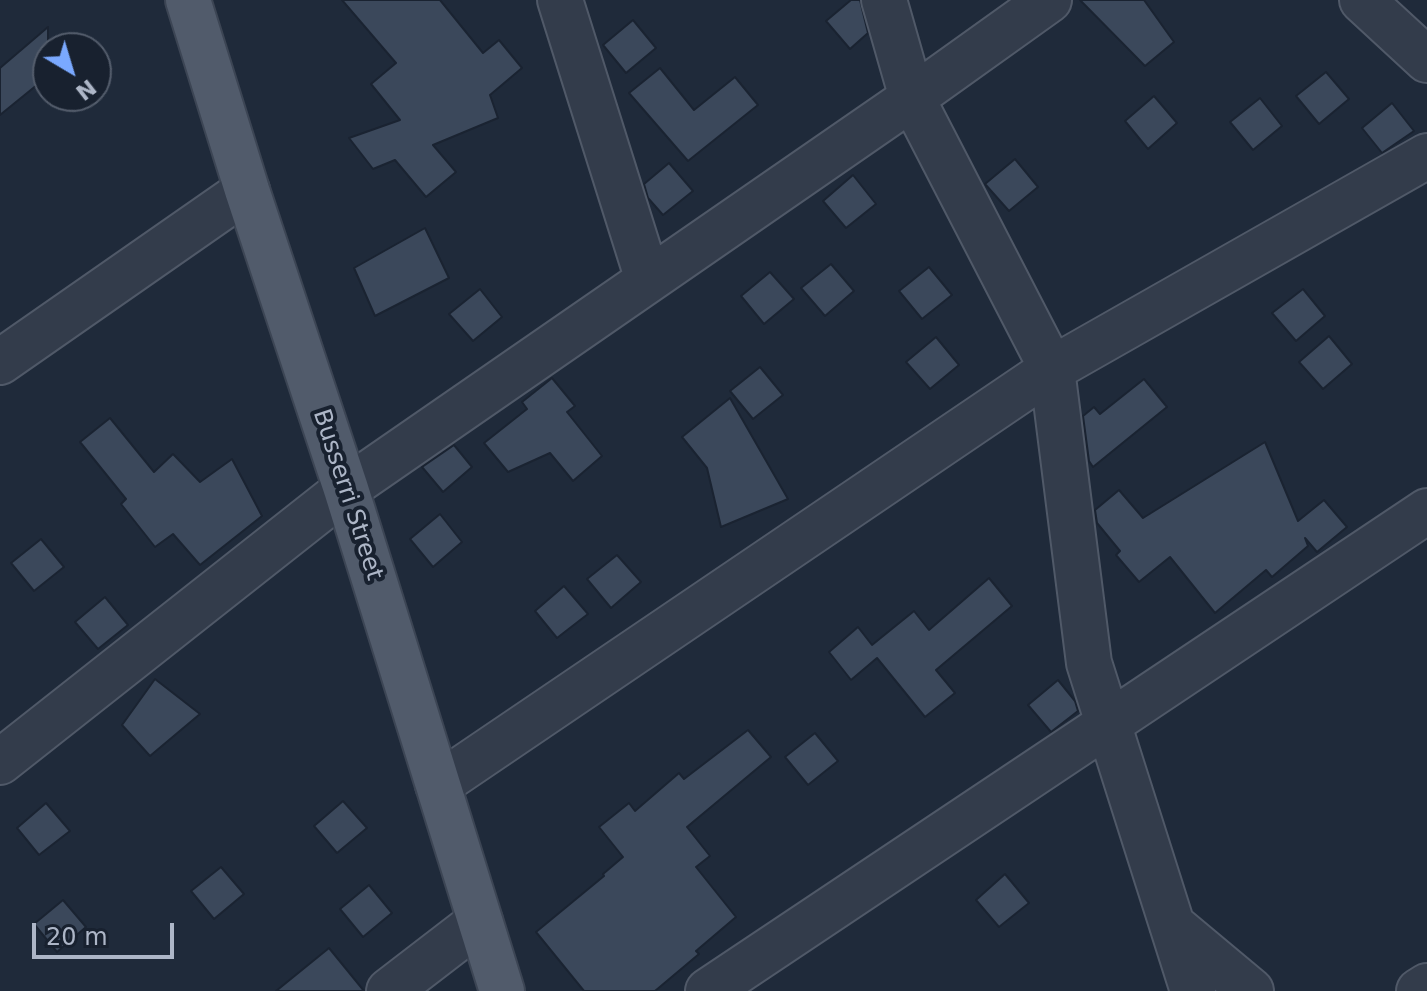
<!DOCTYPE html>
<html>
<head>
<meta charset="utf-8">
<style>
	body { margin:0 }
	#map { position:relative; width:1427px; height:991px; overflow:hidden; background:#1f2a3a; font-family:"DejaVu Sans",sans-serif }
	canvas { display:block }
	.north { position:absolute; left:32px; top:32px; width:80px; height:80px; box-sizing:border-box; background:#18212f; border:2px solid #545d6c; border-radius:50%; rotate:142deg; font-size:22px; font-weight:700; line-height:32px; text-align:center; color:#adb6c7 }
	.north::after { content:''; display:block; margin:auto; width:28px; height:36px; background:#7aa9ff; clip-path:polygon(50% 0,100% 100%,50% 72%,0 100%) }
	.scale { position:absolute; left:32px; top:923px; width:142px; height:36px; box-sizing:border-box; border:4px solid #adb6c7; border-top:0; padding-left:10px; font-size:24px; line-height:28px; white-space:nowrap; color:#adb6c7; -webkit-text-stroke:6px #18212f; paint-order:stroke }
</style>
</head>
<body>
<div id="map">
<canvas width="1427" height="991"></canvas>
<div class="north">N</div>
<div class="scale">20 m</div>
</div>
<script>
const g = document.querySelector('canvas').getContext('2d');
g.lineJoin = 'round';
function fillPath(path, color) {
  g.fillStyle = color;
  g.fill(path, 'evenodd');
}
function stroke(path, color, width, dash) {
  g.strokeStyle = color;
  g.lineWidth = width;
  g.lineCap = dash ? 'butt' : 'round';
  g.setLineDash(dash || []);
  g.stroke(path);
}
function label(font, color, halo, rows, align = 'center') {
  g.font = font + ' "DejaVu Sans",sans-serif';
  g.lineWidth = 8;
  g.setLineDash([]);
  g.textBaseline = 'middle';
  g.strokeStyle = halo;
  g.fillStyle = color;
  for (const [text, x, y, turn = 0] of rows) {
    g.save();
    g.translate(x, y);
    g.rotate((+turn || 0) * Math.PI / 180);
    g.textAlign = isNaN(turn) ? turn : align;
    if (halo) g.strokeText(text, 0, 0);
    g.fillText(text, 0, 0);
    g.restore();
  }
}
const building = new Path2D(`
	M342 0H440L483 53 499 40 522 68 490 95 498 118 433 145 456 172 426 197 395 160 373 169 349 138 400 120 371 84 396 63Z
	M851 0H860L868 33 850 49 826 21Z
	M1080 0H1144L1174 42 1145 66Z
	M633 20 656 48 626 73 603 45Z
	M48 27V76L0 115V68Z
	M660 68 694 110 735 77 758 105 688 161 629 93Z
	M1326 72 1349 99 1319 124 1296 96Z
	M1154 96 1177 123 1148 149 1125 121Z
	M1260 98 1282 126 1253 150 1230 122Z
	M1392 103 1414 131 1382 153 1362 128Z
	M1015 159 1038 187 1009 211 985 184Z
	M669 163 693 191 663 215 648 198 644 184Z
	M853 175 876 204 846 228 823 201Z
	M425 228 449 278 375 316 354 268Z
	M831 264 854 291 825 316 801 288Z
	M929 267 952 295 922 319 899 291Z
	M770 272 794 299 764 324 741 296Z
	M480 289 502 317 473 341 449 314Z
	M1303 289 1325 316 1296 341 1272 313Z
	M1329 336 1352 364 1323 389 1299 362Z
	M936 337 959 365 930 389 906 362Z
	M760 367 783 395 753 419 730 391Z
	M552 378 575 406 567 412 602 456 573 481 550 453 508 472 484 443 527 409 522 402Z
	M1144 379 1167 407 1093 467 1089 461 1083 416 1094 407 1100 414Z
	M730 398 788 499 721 527 707 468 682 437Z
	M110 418 154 472 173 454 200 482 232 459 262 516 200 565 173 534 155 547 121 504 126 499 80 442Z
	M1265 442 1298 521 1324 500 1347 527 1317 552 1305 538 1308 546 1272 577 1266 570 1215 613 1170 557 1139 582 1116 555 1120 551 1097 523 1095 510 1119 490 1143 518Z
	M454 445 472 467 443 492 422 467Z
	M440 514 462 542 433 567 410 539Z
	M41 539 64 567 34 591 11 563Z
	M617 555 641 582 611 608 587 579Z
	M989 578 1012 606 936 670 955 693 925 717 877 658 851 680 829 652 858 627 872 645 914 611 929 630Z
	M564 586 588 614 557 638 535 611Z
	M105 597 128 625 98 649 75 622Z
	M155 679 200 714 150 756 122 725Z
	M1058 680 1075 701 1078 711 1051 732 1028 705Z
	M748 730 771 757 687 827 710 856 696 867 736 917 696 951 699 954 655 991H584L536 932 604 876 603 874 623 857 599 827 629 803 635 811 679 773 684 779Z
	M815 733 838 761 808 785 785 757Z
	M343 801 367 828 337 853 314 826Z
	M46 803 70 831 39 855 17 828Z
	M221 867 244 894 214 919 191 891Z
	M1005 874 1029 903 999 927 976 900Z
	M369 885 392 913 363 937 340 909Z
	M63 900 86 927 57 952 34 924Z
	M329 948 364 991H276Z`);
const minor = new Path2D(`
	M560 0 648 280
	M884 0 912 98 1052 369 1089 663 1193 991
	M1362 0 1427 60
	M0 362 247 190
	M0 762 346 489 912 98 1049 0
	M438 785 1052 369 1427 156
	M1172 925 1251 991
	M389 991 480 921
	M708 991 1427 511
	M1419 991 1427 986`);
const major = new Path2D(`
	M188 0 247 190 346 489 502 991`);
const streetNames = [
	["Busserri Street",347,495,72]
];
fillPath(building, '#3b485b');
stroke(building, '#1a2331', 2);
stroke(minor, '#505968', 48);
stroke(major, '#3c4554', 48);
stroke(minor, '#333c4b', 44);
stroke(major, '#515b6b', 44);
label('24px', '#adb6c7', '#18212f', streetNames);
</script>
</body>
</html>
